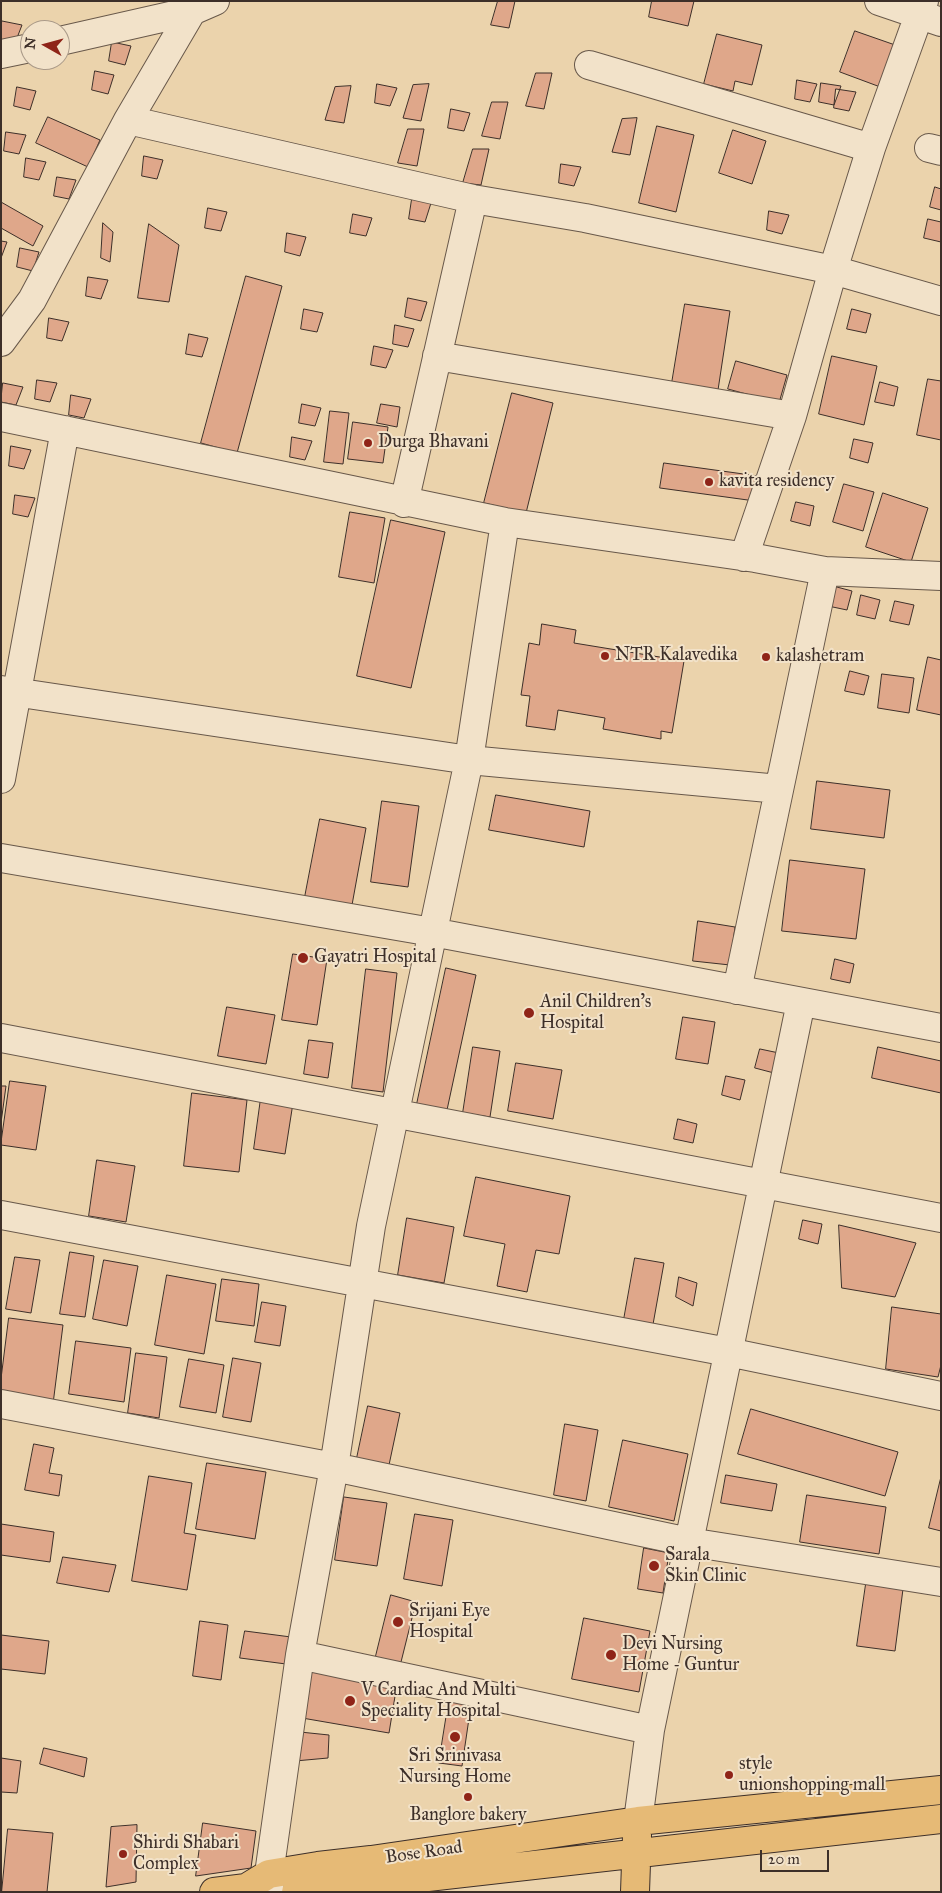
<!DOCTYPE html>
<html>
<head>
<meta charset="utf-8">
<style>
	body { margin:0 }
	#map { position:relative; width:942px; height:1893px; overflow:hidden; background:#ebd3ac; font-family:"IM FELL Great Primer",serif }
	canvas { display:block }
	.frame { position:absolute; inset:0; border:2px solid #3d2f29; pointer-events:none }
	.north { position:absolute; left:20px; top:20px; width:50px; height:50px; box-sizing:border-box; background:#f2e2c9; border:1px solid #aa9a89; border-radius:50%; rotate:277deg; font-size:14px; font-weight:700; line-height:20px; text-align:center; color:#3d2f29 }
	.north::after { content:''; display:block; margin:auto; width:18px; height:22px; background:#8f2418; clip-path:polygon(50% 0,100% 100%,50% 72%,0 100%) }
	.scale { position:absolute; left:760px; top:1850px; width:69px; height:22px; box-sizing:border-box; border:2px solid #3d2f29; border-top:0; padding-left:6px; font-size:15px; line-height:18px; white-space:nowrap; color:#3d2f29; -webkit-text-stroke:4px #f2e2c9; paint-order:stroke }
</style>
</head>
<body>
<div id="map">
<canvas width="942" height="1893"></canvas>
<div class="frame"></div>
<div class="north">N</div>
<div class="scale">20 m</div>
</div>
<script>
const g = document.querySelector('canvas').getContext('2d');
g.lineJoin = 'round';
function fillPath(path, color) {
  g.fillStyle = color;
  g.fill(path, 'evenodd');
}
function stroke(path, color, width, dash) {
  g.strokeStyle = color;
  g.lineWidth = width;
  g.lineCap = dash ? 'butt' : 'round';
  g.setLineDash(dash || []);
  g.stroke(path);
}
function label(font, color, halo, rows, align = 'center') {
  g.font = font + ' "IM FELL Great Primer",serif';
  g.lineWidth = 4;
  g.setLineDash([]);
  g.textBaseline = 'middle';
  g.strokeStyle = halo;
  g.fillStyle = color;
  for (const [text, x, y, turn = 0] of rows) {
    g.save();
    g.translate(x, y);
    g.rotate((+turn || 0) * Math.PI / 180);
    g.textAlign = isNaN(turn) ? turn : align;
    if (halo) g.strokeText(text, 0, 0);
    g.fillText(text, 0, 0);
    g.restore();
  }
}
const building = new Path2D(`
	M498 1H515L509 28 491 25Z
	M652 1H694L688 26 649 17Z
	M2 21 22 25 15 43 1 40Z
	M855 31 898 46 883 88 840 72Z
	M717 34 762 45 752 85 735 81 733 91 704 84Z
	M112 42 131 46 125 65 109 61Z
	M95 71 114 75 108 94 92 90Z
	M536 73H552L544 109 526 106Z
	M797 80 817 84 810 102 795 99Z
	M821 83 841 86 834 105 819 102Z
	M377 84 397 88 390 106 375 103Z
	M429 84 421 121 403 118 413 85Z
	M351 86 344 123 325 120 335 87Z
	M17 87 36 91 30 110 14 106Z
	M836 89 856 92 849 111 834 108Z
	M492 102H508L500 139 482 136Z
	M451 109 470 113 464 131 448 128Z
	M48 117 100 140 88 167 36 143Z
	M637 118 630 155 612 152 622 119Z
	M657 126 694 135 676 212 639 203Z
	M408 129H424L417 166 398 163Z
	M733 130 766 141 752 184 719 173Z
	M6 132 26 135 19 154 4 151Z
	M473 149H489L481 185 463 183Z
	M144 156 163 160 157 179 142 176Z
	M26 158 46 162 39 180 24 177Z
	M561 164 581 167 574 186 559 183Z
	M57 177 76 180 69 199 54 196Z
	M935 187 941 189V210L930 207Z
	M412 199 431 203 425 222 409 219Z
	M1 202 43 226 33 246 1 228Z
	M208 208 227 212 221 231 205 228Z
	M769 211 789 215 782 234 767 230Z
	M353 214 372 218 366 236 350 233Z
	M928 219 941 222V242L924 238Z
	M103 223 113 232 110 262 101 258Z
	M149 224 179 245 169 302 138 298Z
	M287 233 306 237 300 256 285 252Z
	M1 241 7 242 1 258Z
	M20 248 39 252 33 271 17 267Z
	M246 276 282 286 237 453 201 443Z
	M88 277 108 280 101 299 86 296Z
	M408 298 427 302 421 321 405 317Z
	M685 304 730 311 718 390 672 383Z
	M304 309 323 313 317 332 301 329Z
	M852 309 871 314 866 333 847 329Z
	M49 318 69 322 62 341 47 338Z
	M395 325 414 329 408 347 393 344Z
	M189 334 208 338 202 357 186 354Z
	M374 346 393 350 386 368 371 365Z
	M832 356 877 366 864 425 819 414Z
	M736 361 787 375 779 403 728 389Z
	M928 379 941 381V440L917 435Z
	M37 380 57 383 50 402 35 399Z
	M880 382 898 387 894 406 875 402Z
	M3 383 23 387 16 405 1 402Z
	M512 393 553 403 526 513 484 503Z
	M71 395 91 399 84 418 69 415Z
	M302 404 321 408 315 426 299 423Z
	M381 404 400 407 397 427 377 423Z
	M330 411 349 413 343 464 324 462Z
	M353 422 388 427 383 463 348 459Z
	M292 437 312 441 305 460 290 457Z
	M854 439 873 443 868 463 850 458Z
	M11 446 31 450 24 469 9 466Z
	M664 463 758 476 755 501 660 488Z
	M844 484 874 492 863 531 833 522Z
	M883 493 928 508 911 562 866 547Z
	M15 495 35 498 28 517 13 514Z
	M796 502 814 506 810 526 791 521Z
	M350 512 385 518 374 583 339 577Z
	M391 520 445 532 411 688 357 676Z
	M833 586 852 591 847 610 828 606Z
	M861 595 880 600 875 619 857 615Z
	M895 601 914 605 909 625 890 621Z
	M542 624 576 630 574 643 684 661 672 733 661 731V739L603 729 605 718 558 710 555 730 526 726 530 696 521 695 529 643 539 645Z
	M928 657 941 660V715L917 710Z
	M850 671 869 676 864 695 845 691Z
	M882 674 914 678 909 713 878 708Z
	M817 781 890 790 884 838 811 829Z
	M496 795 590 811 584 847 489 830Z
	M382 801 419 806 408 887 371 882Z
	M320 819 366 828 352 905 305 897Z
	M790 860 865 869 856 939 782 931Z
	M698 921 735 927 730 965 693 961Z
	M293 954 327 959 317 1025 282 1020Z
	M835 959 854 964 850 983 831 979Z
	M446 968 476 975 447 1110 417 1104Z
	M366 969 397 973 383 1092 352 1088Z
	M227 1007 275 1015 266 1064 218 1056Z
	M683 1017 715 1022 708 1064 676 1059Z
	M309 1040 333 1043 328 1078 304 1074Z
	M473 1047 500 1051 490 1117 463 1113Z
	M878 1047 941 1061V1093L872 1078Z
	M760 1049 779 1053 774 1073 755 1068Z
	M516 1063 562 1070 553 1119 508 1111Z
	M726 1076 745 1080 740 1100 722 1095Z
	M10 1081 46 1086 36 1150 1 1145Z
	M1 1086H6L1 1123Z
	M192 1093 247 1100 239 1172 184 1166Z
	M261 1098 293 1103 285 1154 254 1149Z
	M678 1119 697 1124 693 1143 674 1139Z
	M97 1160 135 1166 126 1222 89 1216Z
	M476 1177 570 1196 559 1254 536 1250 527 1292 497 1286 505 1244 464 1236Z
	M407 1218 454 1227 444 1283 398 1275Z
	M803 1220 822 1224 818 1244 799 1239Z
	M839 1225 916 1243 895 1297 842 1288Z
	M70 1252 94 1256 85 1317 60 1314Z
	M15 1257 40 1260 31 1313 6 1309Z
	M635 1258 664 1263 652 1330 623 1325Z
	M104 1260 138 1266 127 1326 93 1319Z
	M167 1275 216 1284 204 1354 155 1345Z
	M679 1277 697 1283 693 1306 676 1297Z
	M222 1279 259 1284 254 1326 216 1321Z
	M262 1302 286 1306 280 1346 255 1342Z
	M892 1307 941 1314V1365L938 1377 886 1369Z
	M9 1318 63 1325 53 1404 1 1397V1379Z
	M76 1341 131 1348 124 1402 69 1394Z
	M136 1353 167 1357 159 1418 128 1413Z
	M233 1358 261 1363 251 1422 223 1417Z
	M189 1359 224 1365 216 1413 180 1407Z
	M368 1406 400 1413 389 1465 357 1458Z
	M751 1409 898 1452 885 1496 738 1454Z
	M565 1424 598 1430 586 1501 554 1495Z
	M623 1440 688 1454 674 1521 609 1507Z
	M34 1444 54 1448 49 1473 62 1475 59 1496 25 1490Z
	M207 1463 266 1472 255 1539 196 1529Z
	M726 1475 777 1484 772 1511 721 1503Z
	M149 1476 192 1483 184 1533 196 1535 187 1590 132 1581Z
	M941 1477V1531L929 1528Z
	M807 1495 886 1507 879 1554 800 1542Z
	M344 1497 387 1503 377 1566 335 1560Z
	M415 1514 453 1520 442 1586 404 1579Z
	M1 1524 54 1532 50 1562 1 1555Z
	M644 1548 669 1553 663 1593 638 1589Z
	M63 1557 116 1565 109 1592 57 1583Z
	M866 1584 903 1589 895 1651 857 1646Z
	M391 1595 416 1602 399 1670 374 1664Z
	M584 1618 650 1631 639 1692 572 1679Z
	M200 1621 228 1625 221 1680 193 1676Z
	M245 1631 291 1637 286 1664 240 1658Z
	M1 1635 49 1641 45 1674 1 1669Z
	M310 1669 397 1684 389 1733 302 1718Z
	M450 1694 472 1698 462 1766 439 1763Z
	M300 1732 329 1735 328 1758 295 1761Z
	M44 1748 87 1758 84 1777 40 1764Z
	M1 1758 21 1761 17 1793 1 1792Z
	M203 1823 256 1831 251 1868 196 1876Z
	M137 1825 136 1882 106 1887 111 1827Z
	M8 1829 53 1833 47 1892H2Z`);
const minor = new Path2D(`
	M879 1 941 22
	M60 41 192 11 215 1
	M1 54 30 48
	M589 65 871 148
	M128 120 473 199 585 218 833 270 941 301
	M929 148 941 151
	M1 342 32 300 128 120 192 11
	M437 356 792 416
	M1 417 505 522 755 558 825 571 941 576
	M404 503 473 199
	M744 557 792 416 833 270 871 148 924 1
	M1 690 469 760 779 789
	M1 779 65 430
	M1 858 432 932 941 1028
	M737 990 825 571
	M1 1038 941 1218
	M1 1215 728 1352 941 1396
	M1 1404 334 1467 689 1542 941 1582
	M300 1655 650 1730
	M638 1821 650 1730 801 1002
	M270 1892 269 1874 300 1655 334 1467 371 1226 469 760 505 522`);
const major = new Path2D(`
	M214 1892 246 1888 269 1874 318 1866 371 1860 638 1821 941 1790
	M296 1892 941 1819
	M635 1892 637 1835`);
const markers = [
	[368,443,5,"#8f2418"],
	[709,482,5,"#8f2418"],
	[605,656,5,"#8f2418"],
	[766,657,5,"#8f2418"],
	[303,958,6,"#8f2418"],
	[529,1013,6,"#8f2418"],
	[654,1566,6,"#8f2418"],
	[398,1622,6,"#8f2418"],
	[611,1655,6,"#8f2418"],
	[350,1701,6,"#8f2418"],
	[455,1737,6,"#8f2418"],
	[729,1775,5,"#8f2418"],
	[468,1797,5,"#8f2418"],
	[123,1854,5,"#8f2418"]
];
const poiNames = [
	["Durga Bhavani",378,443],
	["kavita residency",719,482],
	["NTR Kalavedika",615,656],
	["kalashetram",776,657],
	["Gayatri Hospital",314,958],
	["Anil Children's",540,1003],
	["Hospital",540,1024],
	["Sarala",665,1556],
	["Skin Clinic",665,1577],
	["Srijani Eye",409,1612],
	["Hospital",409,1633],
	["Devi Nursing",622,1645],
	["Home - Guntur",622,1666],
	["V Cardiac And Multi",361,1691],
	["Speciality Hospital",361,1712],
	["Sri Srinivasa",455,1757,"center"],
	["Nursing Home",455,1778,"center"],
	["style",739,1765],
	["unionshopping mall",739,1786],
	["Banglore bakery",468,1816,"center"],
	["Shirdi Shabari",133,1844],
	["Complex",133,1865]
];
const streetNames = [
	["Bose Road",424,1853,-8]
];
fillPath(building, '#dfa78a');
stroke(building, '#3d2f29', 1);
stroke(minor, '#68584a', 30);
stroke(major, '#3d2f29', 30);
stroke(minor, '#f2e2c9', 28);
stroke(major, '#e6ba76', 28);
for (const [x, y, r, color] of markers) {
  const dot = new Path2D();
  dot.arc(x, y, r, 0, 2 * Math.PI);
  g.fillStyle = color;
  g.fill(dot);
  stroke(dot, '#f2e2c9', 2);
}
label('18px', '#3d2f29', '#f2e2c9', poiNames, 'left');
label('18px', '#3d2f29', '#f2e2c9', streetNames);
</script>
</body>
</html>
